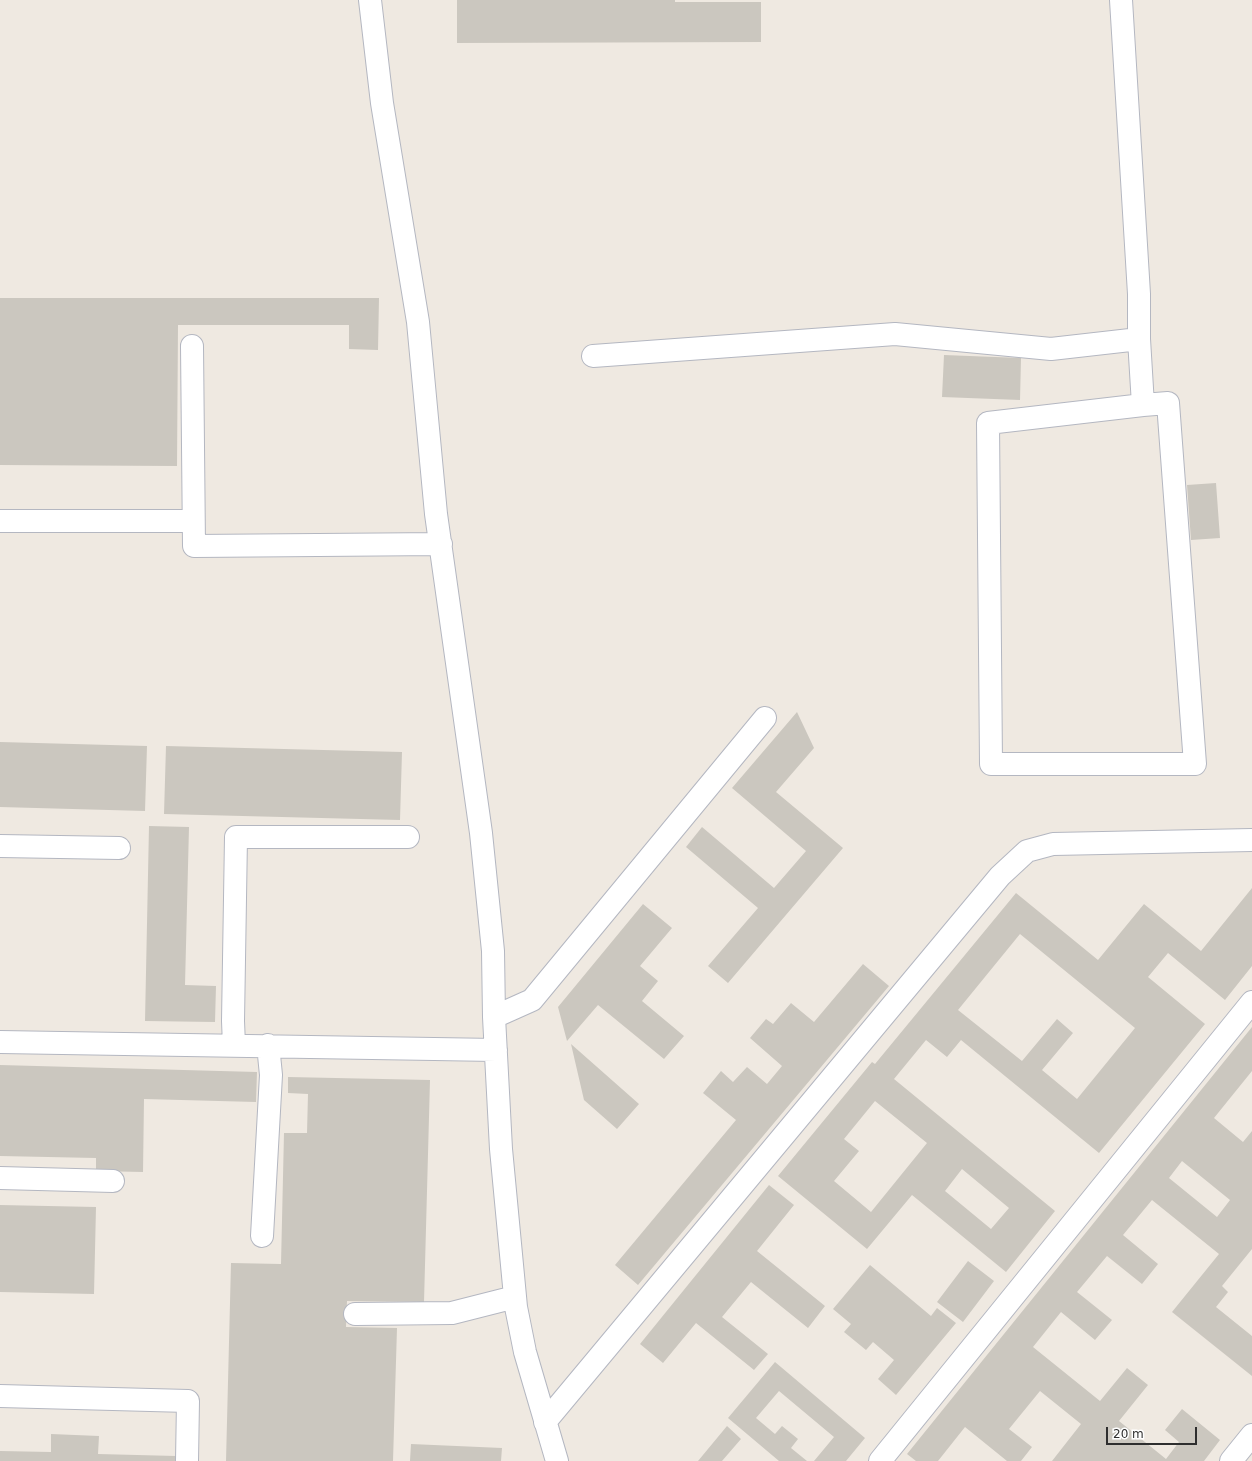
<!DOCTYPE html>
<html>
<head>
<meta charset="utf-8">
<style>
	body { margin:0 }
	#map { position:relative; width:1252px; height:1461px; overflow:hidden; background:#efe9e1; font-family:"DejaVu Sans",sans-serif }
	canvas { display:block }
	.scale { position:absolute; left:1106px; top:1427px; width:91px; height:18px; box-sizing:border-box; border:2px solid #2e2e2e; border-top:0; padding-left:5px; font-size:12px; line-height:14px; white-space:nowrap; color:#2e2e2e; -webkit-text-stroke:3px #fff; paint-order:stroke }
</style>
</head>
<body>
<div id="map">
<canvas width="1252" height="1461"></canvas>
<div class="scale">20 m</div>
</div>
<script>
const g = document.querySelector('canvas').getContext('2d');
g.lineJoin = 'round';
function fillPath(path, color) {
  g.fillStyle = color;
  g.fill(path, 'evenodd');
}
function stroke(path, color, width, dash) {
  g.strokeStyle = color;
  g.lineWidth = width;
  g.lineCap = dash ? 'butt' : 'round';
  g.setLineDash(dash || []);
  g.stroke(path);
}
const building = new Path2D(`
	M457 0H675V2H761V42L457 43Z
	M0 298H379L378 350 349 349V325H178L177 466 0 465Z
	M944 355 1021 358 1020 400 942 397Z
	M1216 483 1220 538 1191 540 1187 485Z
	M797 712 814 748 776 792 843 848 728 983 708 966 758 908 686 847 702 827 774 888 806 851 732 788Z
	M0 742 147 746 145 811 0 807Z
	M166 746 402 752 400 820 164 814Z
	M149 826 189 827 185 985 216 986 215 1022 145 1021Z
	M1252 888V966L1225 1000 1168 953 1148 977 1205 1024 1099 1153 961 1040 947 1057 926 1040 894 1079 1055 1211 1006 1272 912 1195 867 1249 778 1176 872 1062 875 1064 1016 893 1098 960 1144 904 1201 951ZM1020 934 1135 1028 1077 1099 1042 1070 1073 1033 1057 1019 1022 1061 958 1010ZM875 1101 927 1143 871 1212 834 1181 859 1151 844 1139ZM962 1169 1009 1208 991 1229 945 1191Z
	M643 904 672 928 640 966 658 981 642 1001 684 1036 664 1059 598 1005 567 1041 558 1007Z
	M863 964 889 986 638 1285 615 1265 736 1120 703 1093 721 1071 733 1082 747 1067 767 1084 782 1066 750 1038 766 1019 773 1024 791 1003 814 1022Z
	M1252 1027V1071L1214 1118 1243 1142 1252 1131V1249L1222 1286 1228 1292 1216 1307 1252 1336V1376L1172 1312 1219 1254 1152 1200 1123 1235 1158 1264 1142 1284 1107 1256 1077 1292 1112 1320 1095 1340 1061 1312 1033 1347 1100 1401 1127 1368 1148 1385 1119 1421 1166 1459 1179 1442 1165 1430 1182 1409 1220 1440 1204 1461H1052L1081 1424 1040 1391 1009 1429 1032 1447 1021 1461H1007L965 1427 938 1461H916L907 1454ZM1182 1161 1230 1200 1217 1217 1169 1178Z
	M571 1044 639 1104 617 1129 584 1100Z
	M0 1065 257 1072 256 1102 144 1099 143 1172 96 1171V1158L0 1156Z
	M288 1077 430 1080 424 1302 347 1301 346 1327 397 1328 393 1461H226L231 1263 281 1264 284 1133H307L308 1094 288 1093Z
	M769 1185 794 1205 757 1251 825 1306 808 1328 751 1282 722 1317 768 1354 754 1370 696 1323 663 1363 640 1344Z
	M0 1205 96 1207 94 1294 0 1292Z
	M968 1261 994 1281 963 1322 937 1302Z
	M870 1265 931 1316 937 1308 956 1323 896 1395 878 1379 894 1360 873 1342 866 1350 844 1332 851 1324 833 1309Z
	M775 1362 865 1438 846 1461H814L834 1437 779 1391 756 1418 775 1434 782 1426 798 1439 791 1448 807 1461H779L728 1418Z
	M727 1426 741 1439 722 1461H698Z
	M51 1434 99 1436 98 1454 176 1456V1461H0V1451L51 1452Z
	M411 1444 502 1448 501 1461H410Z`);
const minor = new Path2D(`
	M370 0 382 103 418 322 436 514 481 833 493 951 494 1017 501 1149 516 1307 525 1352 557 1461
	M1121 0 1139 294V339L1143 405
	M192 346 194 546 441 544
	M593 356 895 334 1051 349 1139 339
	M1168 403 1195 764H991L988 423 1143 405Z
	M0 521H193
	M0 846 119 848
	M494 1017 532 1000 765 718
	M0 1042 496 1050
	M234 1045 233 1021 236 837H408
	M0 1178 113 1181
	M262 1236 271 1075 268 1045
	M355 1314 452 1313 515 1297
	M0 1396 188 1401 187 1461
	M545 1422 1000 876 1027 851 1053 844 1252 840
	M880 1461 1252 1002
	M1231 1461 1252 1435`);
fillPath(building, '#cbc7bf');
stroke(minor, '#b4b7c1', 24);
stroke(minor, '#fff', 22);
</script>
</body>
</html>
